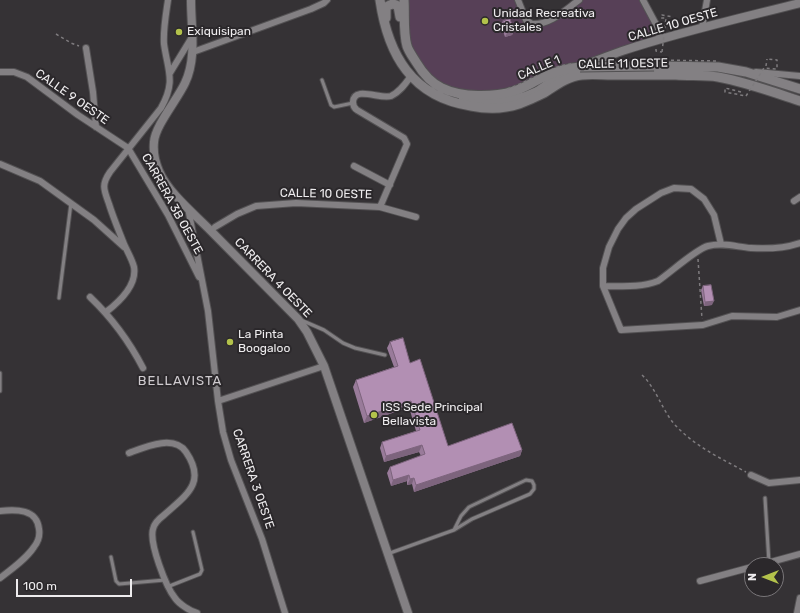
<!DOCTYPE html>
<html>
<head>
<meta charset="utf-8">
<style>
	body { margin:0 }
	#map { position:relative; width:800px; height:613px; overflow:hidden; background:#353235; font-family:Rubik,sans-serif }
	canvas { display:block }
	.north { position:absolute; left:744px; top:557px; width:40px; height:40px; box-sizing:border-box; background:#2b282b; border:1px solid #797679; border-radius:50%; rotate:270deg; font-size:11px; font-weight:700; line-height:16px; text-align:center; color:#eeecee }
	.north::after { content:''; display:block; margin:auto; width:14px; height:18px; background:#b3c24b; clip-path:polygon(50% 0,100% 100%,50% 72%,0 100%) }
	.scale { position:absolute; left:16px; top:579px; width:116px; height:18px; box-sizing:border-box; border:2px solid #eeecee; border-top:0; padding-left:5px; font-size:12px; line-height:14px; white-space:nowrap; color:#eeecee; -webkit-text-stroke:3px #2b282b; paint-order:stroke }
</style>
</head>
<body>
<div id="map">
<canvas width="800" height="613"></canvas>
<div class="north">N</div>
<div class="scale">100 m</div>
</div>
<script>
const g = document.querySelector('canvas').getContext('2d');
g.lineJoin = 'round';
function fillPath(path, color) {
  g.fillStyle = color;
  g.fill(path, 'evenodd');
}
function stroke(path, color, width, dash) {
  g.strokeStyle = color;
  g.lineWidth = width;
  g.lineCap = dash ? 'butt' : 'round';
  g.setLineDash(dash || []);
  g.stroke(path);
}
function label(font, color, halo, rows, align = 'center') {
  g.font = font + ' Rubik,sans-serif';
  g.lineWidth = 4;
  g.setLineDash([]);
  g.textBaseline = 'middle';
  g.strokeStyle = halo;
  g.fillStyle = color;
  for (const [text, x, y, turn = 0] of rows) {
    g.save();
    g.translate(x, y);
    g.rotate((+turn || 0) * Math.PI / 180);
    g.textAlign = isNaN(turn) ? turn : align;
    if (halo) g.strokeText(text, 0, 0);
    g.fillText(text, 0, 0);
    g.restore();
  }
}
const green = new Path2D(`
	M404 0H518L526 20 538 25 579 0H643L655 20 659 40 491 95 443 88 410 52Z`);
const path = new Path2D(`
	M671 29 673 17
	M56 34 71 43 79 46
	M656 49V51L662 52
	M766 66 767 59
	M741 92 725 88V92L746 96
	M698 259 702 319
	M642 375C657 389 662 411 676 426 696 447 722 459 746 472`);
const service = new Path2D(`
	M322 80 331 105 334 107 353 103
	M59 298 71 203
	M301 320 324 330 343 343 355 348 385 355
	M0 391V373
	M765 498 769 563
	M390 553 454 530 472 519 530 494 534 489V485L532 481 526 480 469 507 461 516 454 530
	M111 557 116 581 119 584 165 580
	M167 587 200 574 202 570 193 532`);
const minor = new Path2D(`
	M518 0 526 20 532 24C550 25 564 11 579 0
	M643 0 658 28 659 40
	M702 28 707 0
	M86 48 93 92 96 127
	M193 52 311 9 324 3 327 0
	M0 72H14L27 77 78 115 128 148 168 215 199 277
	M756 72 800 76
	M170 73 192 37
	M0 164 40 181 94 220 124 247
	M354 166 390 185
	M794 201 800 197
	M380 207 407 144 404 138 357 110C354 108 353 105 353 102 354 85 381 100 391 96 400 92 406 83 411 76
	M188 208 208 311 218 401 223 432 231 460 262 539 285 613
	M215 227 237 214 256 206 296 203 380 207 416 217
	M721 244 714 215 704 199 691 189 674 188 661 193 636 209 626 218 618 229 609 247 603 268V286L621 330 703 325 732 316 777 317 800 310
	M603 286C622 286 640 288 658 281 670 273 696 249 708 246 723 242 737 247 751 248 767 249 785 248 800 243
	M90 297C112 318 129 341 143 368
	M106 312C119 302 137 285 134 267 132 259 127 251 124 244 119 231 113 217 109 204 104 190 101 185 110 172L161 108C176 81 168 72 164 44 163 30 166 14 168 0
	M218 401 324 366
	M129 453C145 447 174 434 186 452 207 483 186 495 164 515 160 518 154 524 153 529 149 543 166 587 175 598 179 604 190 611 197 613
	M751 475 769 483 800 480
	M0 511C16 509 37 509 39 529 40 535 38 542 34 547 26 559 12 569 0 578
	M760 565 800 554
	M700 581 752 567
	M797 613 800 598`);
const tertiary = new Path2D(`
	M191 0C191 28 197 58 185 83 177 100 155 126 154 142 153 152 155 162 159 171 168 192 192 212 208 228 238 258 268 289 298 319L307 332 324 366 408 613
	M463 98C488 103 513 103 537 91 545 86 552 80 560 76 579 67 602 58 622 51 679 32 741 18 800 3`);
const secondary = new Path2D(`
	M380 0C388 55 412 97 471 106 486 109 504 109 519 104 527 101 536 97 544 93 555 86 568 76 582 75 592 74 602 75 612 75 633 75 655 75 676 75 690 76 705 75 718 77 746 82 773 92 800 101
	M404 0C405 15 403 32 407 46 409 52 413 57 416 62 422 72 431 83 442 88 462 98 494 97 514 91 524 88 533 82 542 78 554 72 567 68 580 67
	M386 18V7C391 4 393 3 398 6L400 17
	M654 66 718 67 746 72 800 89`);
const pathBridge = new Path2D(`
	M662 52 666 18H661L662 15 673 17
	M659 60 719 61
	M507 89C529 82 548 66 572 64
	M746 96 764 68 777 69V60L767 59`);
const secondaryBridge = new Path2D(`
	M580 67 654 66`);
const wall = new Path2D(`
	M503 21 514 31 512 35 505 37 501 25Z
	M703 286 712 305 704 306 701 290Z
	M390 342 410 363 448 446 522 450 520 456 414 492 412 484 407 485V481L391 486 387 473 390 467 421 456 419 452 384 462 380 448 382 442 416 431 409 407 364 423 353 387 356 380 394 367 387 348Z`);
const shadedWall = new Path2D(`
	M514 31 512 35 505 37 507 33Z
	M714 301 712 305 704 306 705 302Z
	M411 401 409 407 364 423 367 416Z
	M422 445 419 452 384 462 386 456Z
	M522 450 520 456 414 492 416 485Z
	M409 475 407 481 391 486 393 480Z
	M414 478 412 484 407 485 410 479Z`);
const building = new Path2D(`
	M510 19 514 31 507 33 503 21Z
	M711 285 714 301 705 302 703 286Z
	M403 338 410 363 420 359 448 446 512 423 522 450 416 485 414 478 410 479 409 475 393 480 390 467 425 454 422 445 386 456 382 442 420 430 411 401 367 416 356 380 398 366 390 342Z`);
const markers = [
	[485,21,4,"#b3c24b"],
	[179,32,4,"#b3c24b"],
	[230,342,4,"#b3c24b"],
	[374,415,4,"#b3c24b"]
];
const poiNames = [
	["Unidad Recreativa",493,14],
	["Cristales",493,28],
	["Exiquisipan",187,32],
	["La Pinta",238,335],
	["Boogaloo",238,349],
	["ISS Sede Principal",382,408],
	["Bellavista",382,422]
];
const streetNames = [
	["CALLE 10 OESTE",673,25,-16],
	["CALLE 11 OESTE",623,64,-1],
	["CALLE 1",539,68,-23],
	["CALLE 9 OESTE",72,97,35],
	["CALLE 10 OESTE",326,194,1],
	["CARRERA 3B OESTE",172,204,61],
	["CARRERA 4 OESTE",273,278,46],
	["CARRERA 3 OESTE",253,479,71]
];
const neighbourhoodNames = [
	["BELLAVISTA",180,381]
];
fillPath(green, '#574057');
stroke(service, '#535153', 5);
stroke(minor, '#535153', 8);
stroke(tertiary, '#535153', 10);
stroke(secondary, '#535153', 11);
stroke(path, '#7e7b7e', 1.5, [3, 3]);
stroke(service, '#838083', 3);
stroke(minor, '#838083', 6);
stroke(tertiary, '#838083', 8);
stroke(secondary, '#838083', 9);
stroke(secondaryBridge, '#535153', 11, []);
stroke(pathBridge, '#7e7b7e', 1.5, [3, 3]);
stroke(secondaryBridge, '#838083', 9);
fillPath(wall, '#997b9a');
fillPath(shadedWall, '#7d647d');
fillPath(building, '#b28fb3');
stroke(building, '#7d647d', 1);
for (const [x, y, r, color] of markers) {
  const dot = new Path2D();
  dot.arc(x, y, r, 0, 2 * Math.PI);
  g.fillStyle = color;
  g.fill(dot);
  stroke(dot, '#2b282b', 1.5);
}
label('12px', '#eeecee', '#2b282b', poiNames, 'left');
label('12px', '#eeecee', '#2b282b', streetNames);
g.letterSpacing = '1px';
label('13px', '#cecace', '#2b282b', neighbourhoodNames);
g.letterSpacing = '0px';
</script>
</body>
</html>
